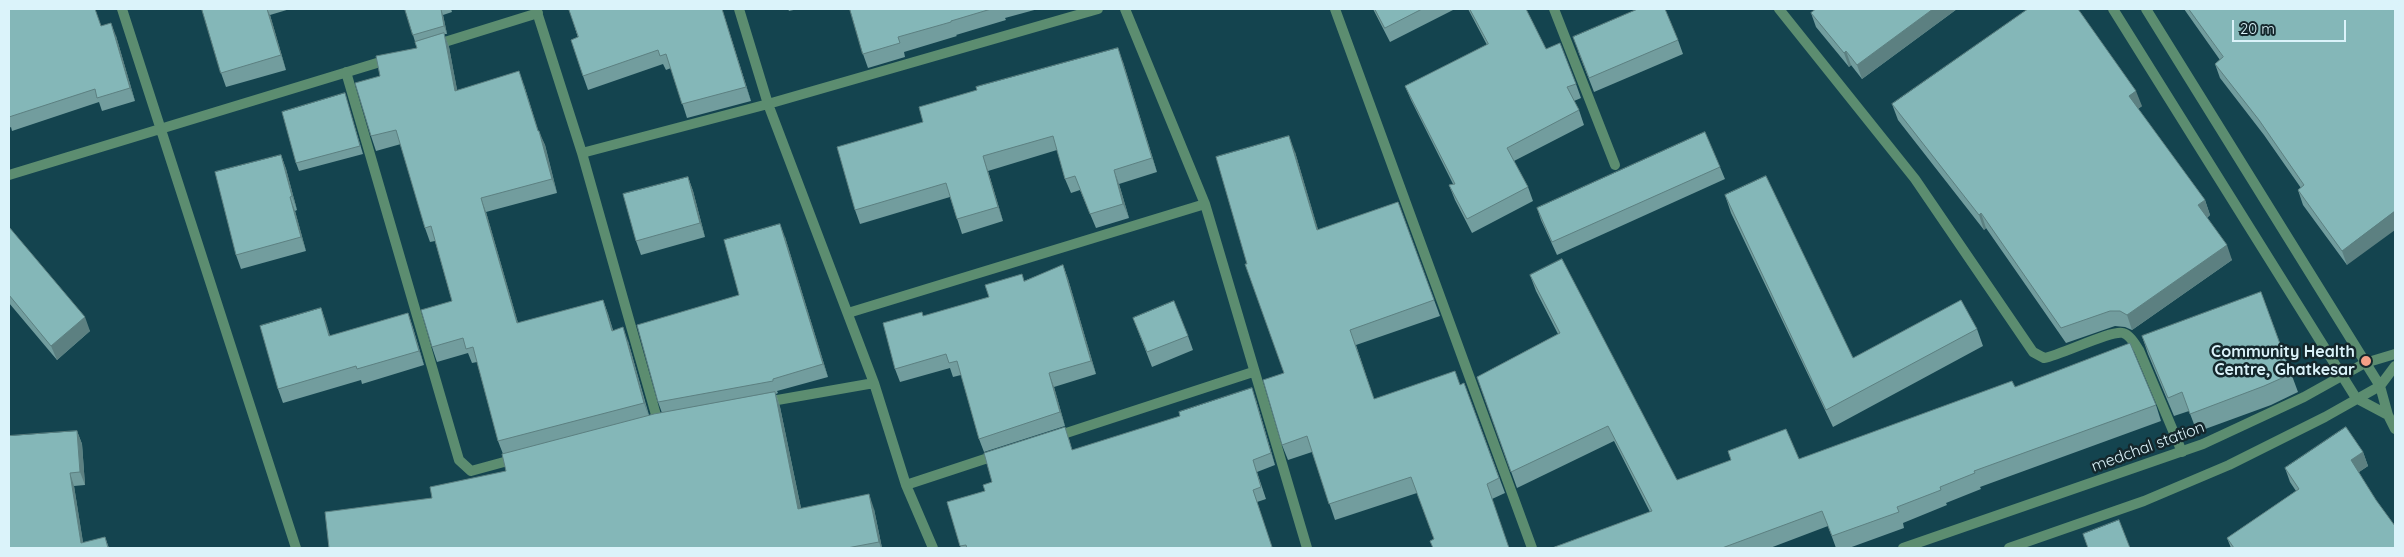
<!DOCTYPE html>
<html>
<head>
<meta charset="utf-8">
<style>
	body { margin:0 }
	#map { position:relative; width:2404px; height:557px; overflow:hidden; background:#14444f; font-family:Quicksand,sans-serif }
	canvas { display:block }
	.frame { position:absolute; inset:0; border:10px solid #dbf3fa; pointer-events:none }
	.scale { position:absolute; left:2232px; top:20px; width:114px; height:22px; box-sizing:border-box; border:2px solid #dbf3fa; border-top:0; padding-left:6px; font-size:15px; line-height:18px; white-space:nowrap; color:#dbf3fa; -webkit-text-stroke:4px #14272c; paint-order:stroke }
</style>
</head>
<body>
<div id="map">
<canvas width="2404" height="557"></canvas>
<div class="frame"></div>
<div class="scale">20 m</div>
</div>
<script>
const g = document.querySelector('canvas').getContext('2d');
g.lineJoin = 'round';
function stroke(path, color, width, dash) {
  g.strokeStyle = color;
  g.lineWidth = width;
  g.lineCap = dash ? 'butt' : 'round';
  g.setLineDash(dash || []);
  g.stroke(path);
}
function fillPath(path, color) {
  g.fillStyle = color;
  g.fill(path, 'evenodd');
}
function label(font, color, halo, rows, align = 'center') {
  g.font = font + ' Quicksand,sans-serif';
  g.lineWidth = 5;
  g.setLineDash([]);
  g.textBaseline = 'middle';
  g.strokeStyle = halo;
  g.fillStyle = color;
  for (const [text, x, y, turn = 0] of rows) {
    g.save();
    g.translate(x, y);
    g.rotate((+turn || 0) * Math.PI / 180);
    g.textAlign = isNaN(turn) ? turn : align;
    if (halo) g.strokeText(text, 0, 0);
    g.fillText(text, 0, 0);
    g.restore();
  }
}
const minor = new Path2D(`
	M122 9 296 548
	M536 9 582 153 658 422
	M739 9 768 104 874 383 906 485 933 548
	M1125 9 1205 204 1307 548
	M1335 9 1532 548
	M1554 9 1615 165
	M1779 9 1915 179 2033 352 2044 358C2062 355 2110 330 2123 333 2130 335 2135 344 2139 350L2182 452
	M435 45 538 13
	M346 72 459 460 471 471 515 459
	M582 153 768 104 1098 9
	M9 175 390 59
	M848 313 1205 204
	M766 402 874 383
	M1054 437 1253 372
	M906 485 997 455`);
const tertiary = new Path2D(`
	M2113 9 2356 398 2388 415
	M2146 9 2380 386 2388 415 2395 429
	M1903 548 2203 444 2304 397 2365 363 2395 354
	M2009 548 2144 501 2229 465 2325 417 2380 386 2395 366`);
const wall = new Path2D(`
	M9 9 101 26 116 36 135 101 102 111 99 102 12 131 11 127 9 128Z
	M202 9H290L270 15 286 70 226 87 221 73Z
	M405 9H451L452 12 443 15 447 34H444L449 47 457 90 524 85 538 131 545 145 557 193 486 212 518 323 603 300 608 314 613 330 628 341 649 415 662 413 658 402 739 295 785 237 828 377 777 391 778 393 776 394 780 407 801 508 874 509 882 548H329L432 498 506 471 503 454 498 441 477 362 472 363 468 353 437 362 432 347 452 301 435 241 430 242 425 228 401 144 376 151 371 136 380 76 417 48Z
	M569 9H722L751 101 687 118 671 68 666 70 663 64 588 90 583 76 578 37Z
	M788 9H798L789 11Z
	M850 9H1038L1005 18 1006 20 956 35 957 36 904 52 905 57 868 68 863 54Z
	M1373 9H1455L1390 42Z
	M1468 9H1526L1546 49 1576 84 1581 98 1574 101 1579 110 1584 125 1514 161 1528 187 1533 201 1472 233 1455 200 1449 185 1453 184 1411 100 1405 86 1487 45Z
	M1816 9H1957L1862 79 1851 65 1849 67 1816 27 1811 13Z
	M2184 9H2395L2347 265 2303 205 2298 190 2301 188 2264 135 2220 78 2215 64 2220 60Z
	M1678 40 1683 54 1594 92 1578 51Z
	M1123 62 1157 172 1119 184 1129 218 1096 228 1080 190 1071 193 1065 179 1057 150 988 171 1003 221 962 234 950 197 860 224 855 210 923 122Z
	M347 101 363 154 299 171 296 163Z
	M1892 104 2142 106 2138 109 2205 200 2210 215 2207 218 2232 260 2132 330 2125 327 2115 326 2066 343 1986 228 1984 230 1898 120Z
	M1295 152 1318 230 1398 202 1440 316 1356 345 1374 399 1460 385 1464 383 1505 493 1492 499 1434 539 1417 493 1335 520 1312 452 1288 460 1282 445 1284 373 1247 264Z
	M281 155 286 169 297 210 295 211 306 251 241 269 236 255Z
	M1720 167 1725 179 1557 255 1541 220 1537 208Z
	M688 177 693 191 705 237 641 255 636 241Z
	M1725 195 1853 358 1977 329 1983 346 1833 427 1731 213Z
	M9 227 90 331 57 360 9 303Z
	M1063 265 1068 279 1096 374 1054 387 1065 426 984 452 979 439 961 375 953 377 950 368 900 382 895 369 924 316 989 297 1025 281Z
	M1530 275 1677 480 1799 459 2015 387 2156 405 2161 421 1980 487 1981 489 1946 503 1947 505 1903 523 1904 528 1849 548H1836L1828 526 1770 548H1552L1650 512 1614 441 1517 488 1477 377 1558 334 1536 291Z
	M2261 292 2298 392 2271 405 2197 432 2189 411 2174 416 2148 354 2142 336Z
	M321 308 330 336 408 313 413 328 424 365 362 384 361 380 283 403 278 389Z
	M1133 318 1188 336 1193 350 1152 367Z
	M1256 400 1275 465 1257 472 1266 499 1257 502 1272 548H961L947 502 985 491 992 482 1069 439 1072 450Z
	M77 431 82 444 85 485 74 486 83 543 105 537 109 548H9Z
	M2363 452 2368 466 2359 472 2395 548H2231L2227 538 2296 491 2290 482 2285 468Z`);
const shadedWall = new Path2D(`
	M267 9 270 15 286 70 281 55Z
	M441 9 443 15 447 34 444 26Z
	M722 9 724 15 751 101 746 87Z
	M1933 9H1957L1862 79 1857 65Z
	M111 23 116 36 135 101 130 88Z
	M444 33 449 47 460 105 455 91Z
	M1118 48 1123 62 1157 172 1152 158Z
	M1846 51 1851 65 1849 67 1844 53Z
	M519 71 524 85 543 145 538 131Z
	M2136 91 2142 106 2135 111 2129 96Z
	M539 131 545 145 557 193 552 179Z
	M1289 136 1295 152 1323 246 1317 230Z
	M281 155 286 169 297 210 292 196Z
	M983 156 988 171 1003 221 998 207Z
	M1114 170 1119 184 1129 218 1123 204Z
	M688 177 693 191 705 237 700 223Z
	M290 197 295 211 306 251 301 237Z
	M481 198 486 212 522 337 517 323Z
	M2205 200 2210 215 2203 220 2198 205Z
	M2395 211V230L2347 265 2342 251Z
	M1981 213 1986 228 1984 230 1979 215Z
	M780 224 785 237 828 377 823 364Z
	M2227 245 2232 260 2132 330 2127 315Z
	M1063 265 1068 279 1096 374 1091 361Z
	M603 300 608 314 617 345 612 331Z
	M321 308 326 322 334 350 329 336Z
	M408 313 413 328 424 365 419 351Z
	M85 317 90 331 57 360 51 346Z
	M623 327 628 341 649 417 644 403Z
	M1049 373 1054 387 1065 426 1060 412Z
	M1252 388 1256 400 1275 465 1271 453Z
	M775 392 780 407 804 523 798 509Z
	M77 431 82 444 85 485 80 472Z
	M2363 452 2368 466 2356 474 2351 460Z
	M70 473 74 486 84 548 81 543Z
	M869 494 874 509 882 548H881L879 542Z`);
const building = new Path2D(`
	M9 9H95L101 26 111 23 130 88 97 98 95 89 9 117Z
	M202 9H267L281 55 221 73Z
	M405 9H441L444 26 413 35Z
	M569 9H722L746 87 682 104 666 54 660 56 658 50 583 76 571 40 578 37Z
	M850 9H991L951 21V22L898 37 900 43 863 54Z
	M1375 9H1422L1385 28Z
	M1470 9H1526L1546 49 1560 43 1576 84 1567 87 1579 110 1507 148 1528 187 1467 219 1449 185 1455 184 1405 86 1488 44Z
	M1638 9H1665L1678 40 1589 78 1573 37Z
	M1816 9H1933L1857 65 1846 51 1844 53 1811 13Z
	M2028 9H2078L2136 91 2129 96 2205 200 2198 205 2227 245 2127 315 2120 311H2110L2061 328 1981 213 1979 215 1892 104Z
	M2189 9H2395V211L2342 251 2298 190 2304 185 2259 120 2215 64 2223 57Z
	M444 33 455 91 519 71 538 131H539L552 179 481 198 517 323 603 300 612 331 623 327 644 403 498 441 473 347 466 349 463 338 432 347 421 310 452 301 431 226 425 228 396 130 371 136 355 83 380 76 376 56 417 48 415 42Z
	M1118 48 1152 158 1114 170 1123 204 1090 214 1075 176 1065 179 1053 136 983 156 998 207 957 219 946 183 855 210 837 147 923 122 919 107 977 90 976 87Z
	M345 93 360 146 296 163 282 112Z
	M1705 132 1720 167 1552 242 1537 208Z
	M1289 136 1317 230 1398 202 1434 300 1350 330 1374 399 1455 371 1460 385 1464 383 1499 478 1487 484 1509 548H1433L1430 541 1434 539 1411 477 1329 504 1307 436 1282 445 1263 380 1284 373 1245 264H1247L1216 157Z
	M281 155 292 196 290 197 301 237 236 255 215 172Z
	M1766 176 1853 358 1961 300 1977 329 1826 410 1725 195Z
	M688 177 700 223 636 241 623 194Z
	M780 224 823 364 773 379V381L658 402 637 325 739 295 724 240Z
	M9 227 85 317 51 346 9 295Z
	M1562 259 1677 480 1731 460 1728 451 1786 429 1799 459 2012 381 2015 387 2130 343 2156 405 1974 471 1975 473 1940 487 1941 490 1897 507 1899 512 1832 536 1822 511 1722 548H1552L1652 511 1608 426 1511 472 1477 377 1560 333 1530 275Z
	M1063 265 1091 361 1049 373 1060 412 979 439 957 361 949 363 946 354 895 369 883 323 922 312 923 316 989 297 985 285 1022 274 1024 281Z
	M2261 292 2291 374 2264 386 2190 414 2182 392 2168 398 2142 336Z
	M1174 301 1188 336 1147 352 1133 318Z
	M321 308 329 336 408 313 419 351 357 369 356 366 278 389 260 326Z
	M1252 388 1271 453 1253 460 1261 487 1253 490 1272 547 1268 548H967L966 545 960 546 947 502 985 491 983 485 992 482 984 453 1065 427 1072 450 1180 416 1179 412Z
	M775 392 798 509 869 494 879 542 847 548H329L325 512 432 498 430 487 506 471 502 454 654 414Z
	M2346 427 2363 452 2351 460 2376 500 2395 526V548H2234L2227 538 2299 489 2285 468Z
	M77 431 80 472 70 473 81 543 105 537 108 548H9V436Z
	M2119 520 2130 548H2088L2083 534Z`);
const markers = [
	[2366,361,6,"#f39f86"]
];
const poiNames = [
	["Community Health",2355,352],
	["Centre, Ghatkesar",2355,370]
];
const streetNames = [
	["medchal station",2148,447,-20]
];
stroke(minor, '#5c8d70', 10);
stroke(tertiary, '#5c8d70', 10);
fillPath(wall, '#729d9e');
fillPath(shadedWall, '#5c8081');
fillPath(building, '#84b7b8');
stroke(building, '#5c8081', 1);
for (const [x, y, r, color] of markers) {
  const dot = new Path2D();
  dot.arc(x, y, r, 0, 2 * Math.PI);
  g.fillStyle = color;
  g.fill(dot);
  stroke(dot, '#14272c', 2);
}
label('bold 16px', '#dbf3fa', '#14272c', poiNames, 'right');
label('16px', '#dbf3fa', '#14272c', streetNames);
</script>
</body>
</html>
